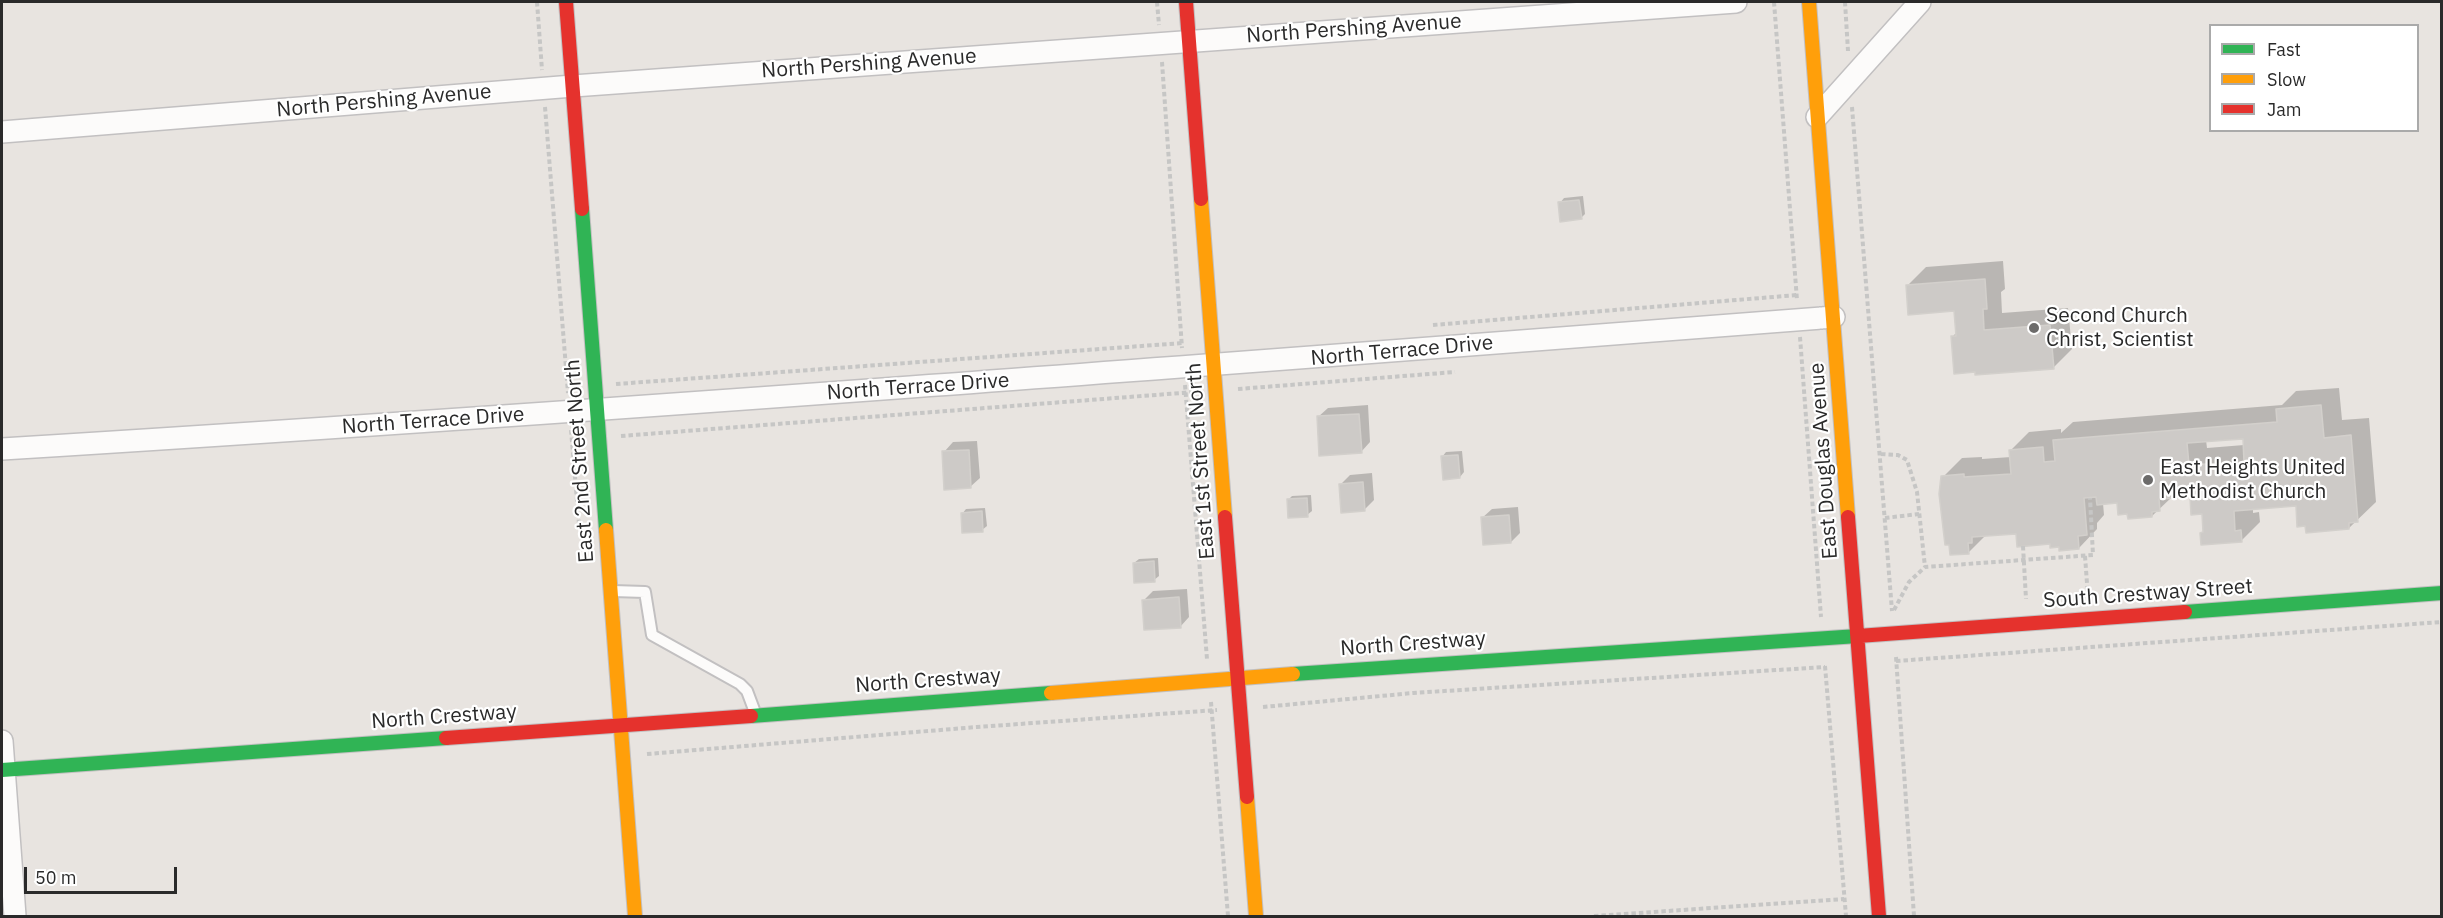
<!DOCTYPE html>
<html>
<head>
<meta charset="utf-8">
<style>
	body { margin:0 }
	#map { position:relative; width:2443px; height:918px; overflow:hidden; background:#e8e4e0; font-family:"IBM Plex Sans",sans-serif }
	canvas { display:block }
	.frame { position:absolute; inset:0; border:3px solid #2a2a2a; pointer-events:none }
	.legend { position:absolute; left:2209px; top:24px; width:210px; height:108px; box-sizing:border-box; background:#fff; border:2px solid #aaa; margin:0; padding:8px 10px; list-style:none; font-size:18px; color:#2a2a2a }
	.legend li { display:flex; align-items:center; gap:12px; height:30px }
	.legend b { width:30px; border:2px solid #aaa }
	.scale { position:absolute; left:24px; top:867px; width:153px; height:27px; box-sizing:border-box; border:3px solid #2a2a2a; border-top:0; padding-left:8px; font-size:18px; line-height:21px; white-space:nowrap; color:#2a2a2a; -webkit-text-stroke:4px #fff; paint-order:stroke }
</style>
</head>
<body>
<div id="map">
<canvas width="2443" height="918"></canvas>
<div class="frame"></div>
<ul class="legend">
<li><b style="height:8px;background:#30b455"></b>Fast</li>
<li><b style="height:8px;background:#ff9f0a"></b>Slow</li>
<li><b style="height:8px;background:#e5322d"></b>Jam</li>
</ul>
<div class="scale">50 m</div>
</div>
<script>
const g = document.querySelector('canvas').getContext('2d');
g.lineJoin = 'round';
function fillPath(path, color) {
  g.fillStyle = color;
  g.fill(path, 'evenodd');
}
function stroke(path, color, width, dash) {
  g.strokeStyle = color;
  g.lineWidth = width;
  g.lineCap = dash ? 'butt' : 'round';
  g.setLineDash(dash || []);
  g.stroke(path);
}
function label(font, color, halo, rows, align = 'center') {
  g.font = font + ' "IBM Plex Sans",sans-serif';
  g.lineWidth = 4.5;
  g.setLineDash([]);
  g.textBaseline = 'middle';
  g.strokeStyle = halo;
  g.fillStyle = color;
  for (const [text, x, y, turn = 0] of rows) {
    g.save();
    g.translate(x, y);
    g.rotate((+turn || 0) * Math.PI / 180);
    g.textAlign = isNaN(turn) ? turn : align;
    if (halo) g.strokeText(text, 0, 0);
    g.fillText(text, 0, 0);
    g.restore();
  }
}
const shadow = new Path2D(`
	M1583 196 1585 214 1581 218 1560 203 1564 198Z
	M2003 261 2005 289 2001 292 2002 313 2068 308 2072 349 2053 368 1952 337 1958 331 1956 310 1907 286 1926 267Z
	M2339 388 2342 420 2369 418 2376 502 2349 528 2297 505 2253 508V513L2259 512 2260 522 2242 540 2205 530 2203 513 2191 495 2172 497 2152 516 2129 513 2119 501 2103 503 2104 515 2097 523V529L2079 548 2060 546 2018 532 1986 535 1968 553 1943 477 1962 458 1982 457V459L2011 457V450L2029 432 2061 429V433L2073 422 2282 405 2296 391ZM2244 437V445L2207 448 2206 440Z
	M1368 405 1370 442 1361 452 1318 417 1328 408Z
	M977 441 980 478 970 487 944 452 953 442Z
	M1462 451 1464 472 1460 477 1442 457 1446 452Z
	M1372 473 1374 500 1364 510 1341 484 1350 475Z
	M1311 495 1312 511 1307 515 1288 500 1292 496Z
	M1518 507 1520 533 1511 542 1482 518 1492 509Z
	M985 508 987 526 982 530 962 514 966 509Z
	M1158 558 1159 576 1154 580 1134 563 1139 559Z
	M1187 589 1189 617 1180 627 1144 600 1153 591Z`);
const building = new Path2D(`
	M1579 200 1582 219 1560 222 1558 202Z
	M1985 279 1987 309H1983L1984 330 2050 325 2054 369 1975 375V372L1954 374 1951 336H1956L1954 311 1908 315 1906 285Z
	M2321 405 2324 438 2351 435 2358 522 2349 523V529L2306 533 2305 526 2297 527 2296 506 2234 511 2235 531 2241 530 2242 542 2201 545 2200 533 2203 532 2202 514 2191 515 2190 497 2159 499 2160 511 2152 512V517L2128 519 2127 514 2118 515 2117 503 2097 505 2096 497 2084 498 2087 535 2078 536 2079 549 2059 551V547L2050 548V544L2017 547 2016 534 1972 537V543H1968L1969 554 1950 555 1949 545H1945L1939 494 1941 476 1964 474V477L2011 474 2009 450 2043 447 2044 462 2055 461 2053 440 2277 422 2276 409ZM2243 439 2244 462 2189 465 2187 443Z
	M1359 414 1362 453 1319 456 1317 416Z
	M969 450 971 488 944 490 942 451Z
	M1458 455 1460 478 1443 480 1441 456Z
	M1363 482 1365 511 1341 513 1339 484Z
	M1307 498 1308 517 1288 518 1287 499Z
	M982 511 983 532 962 533 961 513Z
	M1509 515 1511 543 1483 545 1481 517Z
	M1154 561 1155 582 1134 583 1133 563Z
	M1179 597 1181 628 1144 630 1142 600Z`);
const path = new Path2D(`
	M537 2 542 70
	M1157 2 1159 25
	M1774 2 1797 300
	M1845 2 1848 51
	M1162 62 1182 348
	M545 107 568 393
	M1852 107 1892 611
	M1433 325 1797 295
	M1800 337 1821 617
	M616 384 1183 343
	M1185 385 1207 659
	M1238 389 1455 372
	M571 430 579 524
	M621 436 1194 392
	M1881 454 1898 455 1907 460 1917 492 1925 567
	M1885 518 1919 514
	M2023 546 2026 599
	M2085 556 2088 597
	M1894 610 1909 582 1925 567 2093 555 2090 498
	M1896 657 1914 916
	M1896 661 2442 622
	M1825 666 1846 916
	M1211 702 1228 916
	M1263 707 1413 693 1825 667
	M647 754 977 727 1217 710
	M1594 916 1844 899`);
const lane = new Path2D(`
	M613 591 645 592 652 635 740 684 747 691 756 715`);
const street = new Path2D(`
	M1817 117 1920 2
	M2 132 573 86 1736 2
	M2 449C613 411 1223 364 1834 317
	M2 741 15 916`);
const fast = new Path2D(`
	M582 209 606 530
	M2185 612 2442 593
	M1293 674 1858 636
	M751 716 1051 693
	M2 770 446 738`);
const slow = new Path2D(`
	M1809 2 1848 517
	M1201 199 1225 517
	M606 530 635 916
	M1051 693 1293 674
	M1247 797 1256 916`);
const jam = new Path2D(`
	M566 2 582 209
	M1186 2 1201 199
	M1225 517 1247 797
	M1848 517 1879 916
	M1858 636 2185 612
	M446 738 751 716`);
const markers = [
	[2034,328,6,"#6c6b6a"],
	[2148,480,6,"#6c6b6a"]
];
const streetNames = [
	["North Pershing Avenue",1354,29,-4],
	["North Pershing Avenue",869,64,-4],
	["North Pershing Avenue",384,101,-5],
	["North Terrace Drive",1402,351,-5],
	["North Terrace Drive",918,387,-4],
	["North Terrace Drive",433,421,-4],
	["East 2nd Street North",580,461,-94],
	["East 1st Street North",1201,461,-94],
	["East Douglas Avenue",1824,461,-94],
	["South Crestway Street",2148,594,-4],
	["North Crestway",1413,644,-4],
	["North Crestway",928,681,-4],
	["North Crestway",444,717,-4]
];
const poiNames = [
	["Second Church",2046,316],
	["Christ, Scientist",2046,340],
	["East Heights United",2160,468],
	["Methodist Church",2160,492]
];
fillPath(shadow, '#0003');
fillPath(building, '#cdcac7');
stroke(building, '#d3d0cc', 1.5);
stroke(lane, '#c2c0c1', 14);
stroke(street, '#c2c0c1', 24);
stroke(fast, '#c2c0c1', 16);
stroke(slow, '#c2c0c1', 16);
stroke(jam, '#c2c0c1', 16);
stroke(path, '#c6c6c5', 4, [4.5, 3]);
stroke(lane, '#fcfbfa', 10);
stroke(street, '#fcfbfa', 21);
stroke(fast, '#30b455', 14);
stroke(slow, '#ff9f0a', 14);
stroke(jam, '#e5322d', 14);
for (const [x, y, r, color] of markers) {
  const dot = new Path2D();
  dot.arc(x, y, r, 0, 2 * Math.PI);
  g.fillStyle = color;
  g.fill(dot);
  stroke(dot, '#fff', 2);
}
label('21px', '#2a2a2a', '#fff', streetNames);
label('21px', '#2a2a2a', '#fff', poiNames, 'left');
</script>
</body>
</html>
